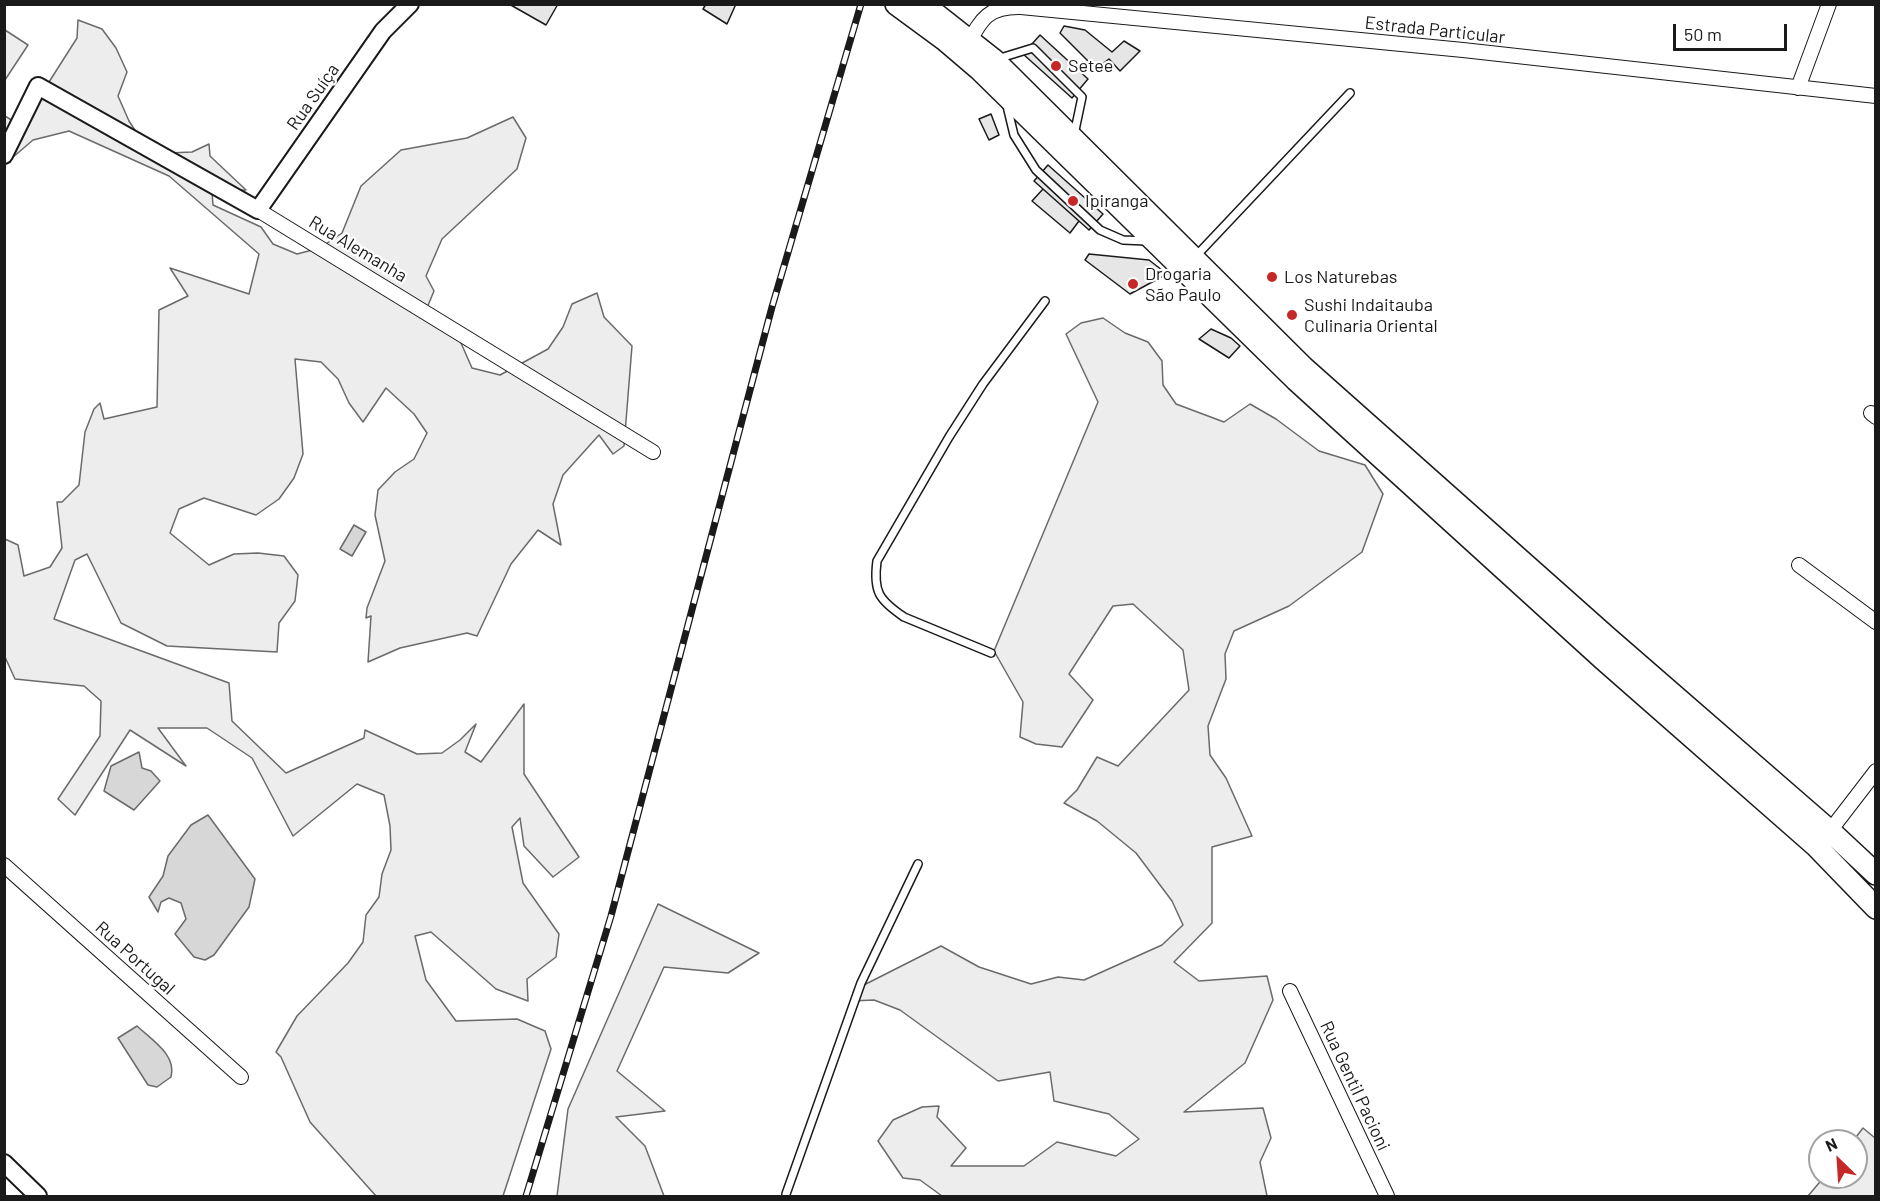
<!DOCTYPE html>
<html>
<head>
<meta charset="utf-8">
<style>
	body { margin:0 }
	#map { position:relative; width:1880px; height:1201px; overflow:hidden; background:#fff; font-family:Barlow,sans-serif }
	canvas { display:block }
	.frame { position:absolute; inset:0; border:6px solid #1a1a1a; pointer-events:none }
	.north { position:absolute; left:1808px; top:1129px; width:60px; height:60px; box-sizing:border-box; background:#fff; border:2px solid #a3a3a3; border-radius:50%; rotate:335deg; font-size:16px; font-weight:700; line-height:24px; text-align:center; color:#1a1a1a }
	.north::after { content:''; display:block; margin:auto; width:21px; height:27px; background:#c62828; clip-path:polygon(50% 0,100% 100%,50% 72%,0 100%) }
	.scale { position:absolute; left:1673px; top:24px; width:114px; height:27px; box-sizing:border-box; border:3px solid #1a1a1a; border-top:0; padding-left:8px; font-size:18px; line-height:21px; white-space:nowrap; color:#1a1a1a; -webkit-text-stroke:4px #fff; paint-order:stroke }
</style>
</head>
<body>
<div id="map">
<canvas width="1880" height="1201"></canvas>
<div class="frame"></div>
<div class="north">N</div>
<div class="scale">50 m</div>
</div>
<script>
const g = document.querySelector('canvas').getContext('2d');
g.lineJoin = 'round';
function fillPath(path, color) {
  g.fillStyle = color;
  g.fill(path, 'evenodd');
}
function stroke(path, color, width, dash) {
  g.strokeStyle = color;
  g.lineWidth = width;
  g.lineCap = dash ? 'butt' : 'round';
  g.setLineDash(dash || []);
  g.stroke(path);
}
function label(font, color, halo, rows, align = 'center') {
  g.font = font + ' Barlow,sans-serif';
  g.lineWidth = 4.5;
  g.setLineDash([]);
  g.textBaseline = 'middle';
  g.strokeStyle = halo;
  g.fillStyle = color;
  for (const [text, x, y, turn = 0] of rows) {
    g.save();
    g.translate(x, y);
    g.rotate((+turn || 0) * Math.PI / 180);
    g.textAlign = isNaN(turn) ? turn : align;
    if (halo) g.strokeText(text, 0, 0);
    g.fillText(text, 0, 0);
    g.restore();
  }
}
const built = new Path2D(`
	M78 20 102 29 116 48 127 72 118 96 129 121 144 144 168 153 192 152 209 144 210 156 246 190 212 192 213 205 261 227 273 244 297 254 320 248 342 233 361 186 401 150 467 138 513 117 526 138 517 169 442 239 426 276 434 291 424 315 448 325 461 343 472 368 500 375 548 349 563 327 572 304 597 293 604 317 632 346 624 446 613 454 599 435 563 475 553 504 561 545 538 530 511 564 477 636 467 633 400 648 368 662 371 616 366 618 367 608 385 561 375 515 378 490 395 472 414 459 427 433 414 414 386 388 363 422 349 403 338 379 321 362 295 359 303 454 294 478 279 499 256 515 204 498 179 509 170 533 209 565 234 554 258 553 284 556 298 575 295 601 279 623 277 652 167 646 121 623 87 554 75 560 54 619 229 683 232 721 286 773 364 738 365 730 417 754 442 753 460 740 476 724 465 752 481 762 524 704V774L579 857 553 877 524 846 520 818 512 827 523 883 559 934 556 957 527 979 528 1001 496 989 431 932 415 936 426 980 456 1021 517 1019 545 1031 551 1049 503 1196H376L310 1122 281 1057 276 1052 297 1016 348 963 363 942 366 915 379 897 382 874 391 850 390 826 384 795 357 784 293 836 252 758 207 728H158L186 766 130 730 75 815 58 799 100 736 101 701 84 686 15 679 5 657V539L18 545 24 576 50 567 62 548 57 502H62L79 485 85 432 94 409 100 403 104 419 157 407 159 310 188 296 170 268 249 294 259 254 169 176 69 131 33 140 5 164V116L21 126 77 38Z
	M5 30 28 45 5 80Z
	M1103 318 1125 333 1148 342 1162 361 1163 385 1176 404 1224 422 1250 404 1276 419 1319 451 1365 465 1383 494 1362 552 1289 606 1234 631 1225 654 1226 679 1208 726 1210 755 1226 778 1252 836 1212 847V923L1174 962 1199 981 1267 976 1273 1000 1245 1063 1184 1112 1263 1108 1271 1138 1260 1162 1267 1196H942L920 1180 903 1178 878 1141 893 1120 922 1107 939 1106 937 1117 966 1148 951 1166H1024L1057 1142 1116 1156 1139 1139 1109 1114 1054 1101 1050 1072 998 1081 900 1010 874 1000 851 1001 854 990 941 946 979 967 1031 984 1058 977 1084 980 1162 945 1183 925 1172 901 1136 853 1097 821 1064 803 1077 790 1097 757 1118 766 1189 690 1183 650 1133 604 1113 606 1069 674 1093 700 1062 747 1036 744 1020 737 1023 702 994 651 1098 402 1066 334 1081 323Z
	M658 904 759 953 728 973 664 967 617 1071 665 1111 616 1117 645 1146 664 1196H557L568 1109Z
	M1863 1128 1875 1138V1196H1808L1824 1177H1856V1141H1853Z`);
const water = new Path2D(`
	M354 525 366 532 352 556 340 549Z
	M139 752 142 768 151 771 160 781 134 810 104 791 111 766Z
	M208 815 255 879 249 907 214 955 205 960 194 957 175 934 186 919 181 903 169 898 161 902 158 912 149 897 163 876 168 856 191 825Z
	M137 1026C152 1040 177 1055 171 1077L157 1087 148 1085 118 1038Z`);
const building = new Path2D(`
	M509 4H558L546 25Z
	M706 4H736L727 24 703 9Z
	M1064 26 1085 30 1112 52 1124 41 1140 51 1120 71 1109 59 1096 69 1060 33Z
	M1040 35 1088 79 1072 98 1023 54Z
	M991 114 999 135 989 140 979 119Z
	M1048 165 1103 214 1089 230 1034 181Z
	M1043 189 1079 221 1070 233 1032 201Z
	M1089 254 1149 260 1167 274 1130 294 1085 260Z
	M1211 329 1231 338 1240 346 1229 358 1199 339Z`);
const service = new Path2D(`
	M997 59 1033 48 1082 97 1074 135
	M1007 106 1014 135 1036 170 1100 230 1123 240 1147 241
	M1196 256 1350 93
	M991 653 904 617C879 600 873 592 877 561L949 437 983 384 1045 301
	M786 1194 861 983 918 864`);
const minor = new Path2D(`
	M966 47C981 20 987 6 1021 7L1463 50 1876 96
	M1798 88 1829 4
	M258 210 653 452
	M1871 413 1876 417
	M1799 565 1876 622
	M1826 836 1876 771
	M4 865 241 1077
	M1290 991 1387 1196`);
const tertiary = new Path2D(`
	M4 155 38 86 258 210 383 31 410 4
	M4 1163 38 1196`);
const primary = new Path2D(`
	M896 4 945 40 979 69 1296 380 1603 659 1815 845 1876 908
	M923 4 994 60 1303 367 1608 638 1830 831 1876 874`);
const rail = new Path2D(`
	M526 1196 611 916 772 307 861 4`);
const markers = [
	[1056,66,6,"#c62828"],
	[1073,201,6,"#c62828"],
	[1272,277,6,"#c62828"],
	[1133,284,6,"#c62828"],
	[1292,315,6,"#c62828"]
];
const streetNames = [
	["Estrada Particular",1435,30,6],
	["Rua Suíça",313,97,-55],
	["Rua Alemanha",358,249,31],
	["Rua Portugal",135,958,42],
	["Rua Gentil Pacioni",1355,1086,65]
];
const poiNames = [
	["Setee",1068,66],
	["Ipiranga",1085,201],
	["Drogaria",1145,274],
	["São Paulo",1145,295],
	["Los Naturebas",1284,277],
	["Sushi Indaitauba",1304,305],
	["Culinaria Oriental",1304,326]
];
fillPath(built, '#ededed');
stroke(built, '#6a6a6a', 1.5);
fillPath(water, '#d7d7d7');
stroke(water, '#6a6a6a', 1.5);
fillPath(building, '#e6e6e6');
stroke(building, '#1a1a1a', 1.5);
stroke(service, '#1a1a1a', 10);
stroke(minor, '#1a1a1a', 16);
stroke(tertiary, '#1a1a1a', 20);
stroke(primary, '#1a1a1a', 24);
stroke(service, '#fff', 7);
stroke(minor, '#fff', 14);
stroke(tertiary, '#fff', 16);
stroke(primary, '#fff', 21);
stroke(rail, '#1a1a1a', 7);
stroke(rail, '#fff', 4.5, [14]);
for (const [x, y, r, color] of markers) {
  const dot = new Path2D();
  dot.arc(x, y, r, 0, 2 * Math.PI);
  g.fillStyle = color;
  g.fill(dot);
  stroke(dot, '#fff', 2);
}
label('18px', '#1a1a1a', '#fff', streetNames);
label('18px', '#1a1a1a', '#fff', poiNames, 'left');
</script>
</body>
</html>
